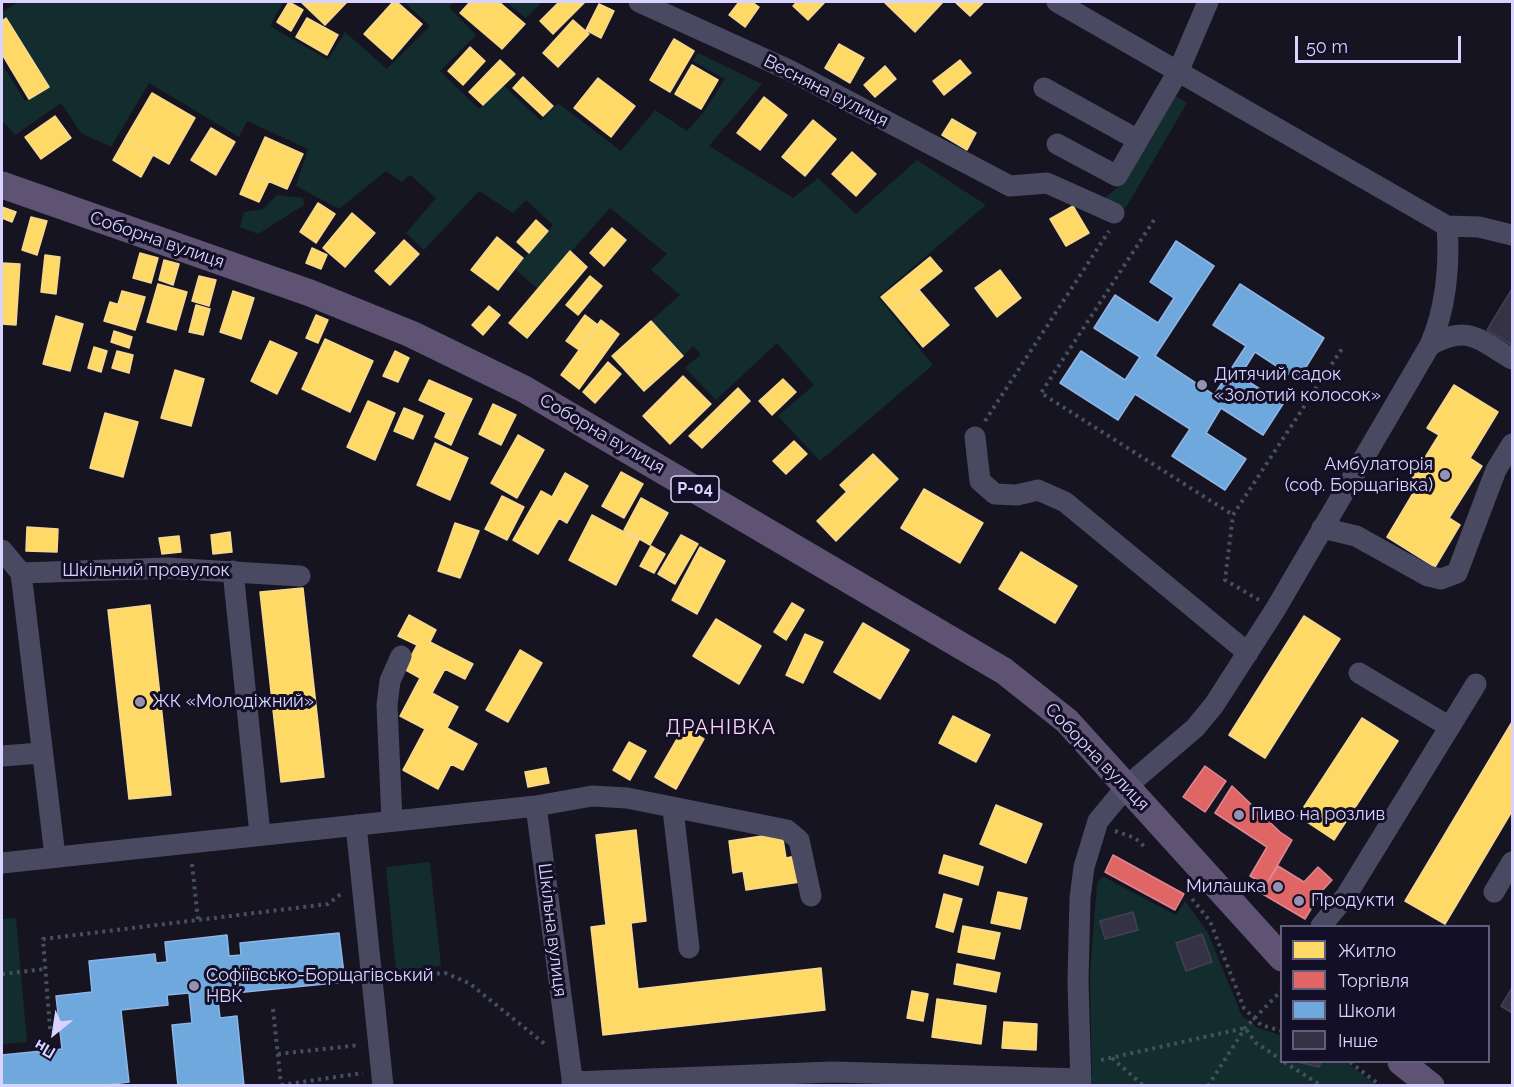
<!DOCTYPE html>
<html>
<head>
<meta charset="utf-8">
<style>
	body { margin:0 }
	#map { position:relative; width:1514px; height:1087px; overflow:hidden; background:#161421; font-family:Raleway,sans-serif }
	canvas { display:block }
	.frame { position:absolute; inset:0; border:3px solid #d9d4ff; pointer-events:none }
	.legend { position:absolute; left:1280px; top:925px; width:210px; height:138px; box-sizing:border-box; background:#130f26; border:2px solid #625e7d; margin:0; padding:8px 10px; list-style:none; font-size:18px; color:#d9d4ff }
	.legend li { display:flex; align-items:center; gap:12px; height:30px }
	.legend b { width:30px; border:2px solid #625e7d }
	.north { position:absolute; left:24px; top:1003px; width:60px; height:60px; -webkit-text-stroke:4px #130f26; paint-order:stroke; rotate:210deg; font-size:16px; font-weight:700; line-height:24px; text-align:center; color:#d9d4ff }
	.north::after { content:''; display:block; margin:auto; width:21px; height:27px; background:#d9d4ff; clip-path:polygon(50% 0,100% 100%,50% 72%,0 100%) }
	.scale { position:absolute; left:1295px; top:36px; width:166px; height:27px; box-sizing:border-box; border:3px solid #d9d4ff; border-top:0; padding-left:8px; font-size:18px; line-height:21px; white-space:nowrap; color:#d9d4ff; -webkit-text-stroke:4px #130f26; paint-order:stroke }
</style>
</head>
<body>
<div id="map">
<canvas width="1514" height="1087"></canvas>
<div class="frame"></div>
<ul class="legend">
<li><b style="height:16px;background:#ffd966"></b>Житло</li>
<li><b style="height:16px;background:#e06666"></b>Торгівля</li>
<li><b style="height:16px;background:#6fa8dc"></b>Школи</li>
<li><b style="height:16px;background:#343243"></b>Інше</li>
</ul>
<div class="north">Пн</div>
<div class="scale">50 m</div>
</div>
<script>
const g = document.querySelector('canvas').getContext('2d');
g.lineJoin = 'round';
function fillPath(path, color) {
  g.fillStyle = color;
  g.fill(path, 'evenodd');
}
function stroke(path, color, width, dash) {
  g.strokeStyle = color;
  g.lineWidth = width;
  g.lineCap = dash ? 'butt' : 'round';
  g.setLineDash(dash || []);
  g.stroke(path);
}
function label(font, color, halo, rows, align = 'center') {
  g.font = font + ' Raleway,sans-serif';
  g.lineWidth = 6;
  g.setLineDash([]);
  g.textBaseline = 'middle';
  g.strokeStyle = halo;
  g.fillStyle = color;
  for (const [text, x, y, turn = 0] of rows) {
    g.save();
    g.translate(x, y);
    g.rotate((+turn || 0) * Math.PI / 180);
    g.textAlign = isNaN(turn) ? turn : align;
    if (halo) g.strokeText(text, 0, 0);
    g.fillText(text, 0, 0);
    g.restore();
  }
}
const green = new Path2D(`
	M18 2H283L270 26 328 60 345 32 387 69 430 26 404 2H454L449 7 476 35 440 71 479 109 503 85 541 121 558 103 621 151 655 110 687 131 703 113 725 79 693 61 698 53 762 84 709 146 793 198 818 178 856 214 917 160 986 205 878 297 933 365 820 461 778 416 814 385 777 343 716 400 685 368 701 354 693 346 683 356 651 321 680 295 651 270 667 254 610 208 538 289 515 269 553 225 526 200 513 213 479 191 424 250 406 233 436 198 410 175 402 182 386 171 339 209 296 186 308 149 247 121 239 137 149 83 111 147 81 133 61 103 15 135 2 121V64L25 101 29 99 6 19 2 21V12Z
	M506 2H542L526 18Z
	M1176 96 1187 103 1125 209 1102 200 1121 185Z
	M277 195 303 198 304 205 258 234 240 227 244 212 263 209Z
	M430 862 441 966 396 971 386 867Z
	M1102 876 1176 915 1185 901 1208 933 1242 1016 1258 1028 1281 1035 1282 1062H1346L1377 1085 1092 1086 1090 973 1097 884Z
	M16 918 27 1042 2 1044V919Z`);
const homes = new Path2D(`
	M289 2 303 10 291 31 277 22Z
	M301 2H347L325 25Z
	M393 2H397L422 24 392 59 364 34Z
	M470 2H499L525 24 502 49 460 13Z
	M559 2 584 3 553 34 540 21Z
	M739 2H752L759 7 745 27 729 15Z
	M797 2H825L808 20 793 6Z
	M884 2H943L915 32Z
	M955 2H984L970 16Z
	M599 4 614 11 601 38 586 30Z
	M6 18 49 87 29 99 2 54V21Z
	M307 18 338 35 327 55 296 37Z
	M573 20 589 34 558 67 543 53Z
	M674 39 694 51 670 92 650 80Z
	M839 44 864 58 850 83 825 68Z
	M470 47 485 61 463 85 448 71Z
	M500 60 515 74 483 105 469 92Z
	M960 60 971 73 944 95 933 81Z
	M692 65 718 80 701 109 675 94Z
	M885 66 896 79 875 97 864 85Z
	M523 77 553 106 543 116 513 88Z
	M598 78 635 106 611 137 574 108Z
	M152 93 195 118 169 164 125 139Z
	M764 97 787 115 760 150 737 133Z
	M55 116 71 138 41 159 25 137Z
	M952 119 976 133 967 150 942 135Z
	M813 120 836 139 805 176 782 157Z
	M211 128 235 142 216 175 191 160Z
	M265 137 303 154 287 189 249 173Z
	M125 139 153 155 141 177 113 160Z
	M852 152 876 174 856 196 832 174Z
	M249 173 269 181 259 202 240 194Z
	M318 203 335 214 316 243 300 232Z
	M1073 206 1089 233 1066 246 1050 219Z
	M2 207 16 212 12 222 2 218Z
	M352 213 375 233 345 267 323 248Z
	M31 217 47 221 37 255 22 250Z
	M536 220 548 231 529 253 517 242Z
	M612 228 626 240 604 266 590 253Z
	M497 237 523 258 498 290 471 270Z
	M404 240 419 254 390 285 375 271Z
	M312 248 327 255 321 269 306 263Z
	M570 251 587 267 527 338 509 323Z
	M140 253 158 258 151 283 133 278Z
	M45 255 60 257 56 294 41 292Z
	M930 257 942 271 893 311 881 297Z
	M164 260 179 264 173 285 159 280Z
	M2 263 20 264 16 325 2 324Z
	M1000 270 1021 298 997 317 975 288Z
	M199 276 216 280 209 306 192 301Z
	M590 276 602 286 578 315 566 305Z
	M158 284 187 292 176 330 147 322Z
	M919 290 949 325 923 347 893 311Z
	M122 291 145 297 141 311 118 304Z
	M233 291 254 298 241 339 220 332Z
	M110 302 141 311 135 330 104 321Z
	M196 305 210 309 203 335 189 332Z
	M489 306 500 315 483 335 472 325Z
	M316 315 328 320 318 343 306 338Z
	M585 315 598 325 579 350 566 341Z
	M56 316 83 324 70 371 43 364Z
	M601 320 619 334 579 389 561 375Z
	M651 321 683 356 644 391 612 356Z
	M114 331 132 337 129 348 111 342Z
	M325 339 373 361 350 412 302 389Z
	M270 341 297 353 277 394 251 381Z
	M94 347 107 351 101 372 88 368Z
	M117 351 133 355 129 373 112 368Z
	M395 351 409 358 398 382 383 376Z
	M608 362 621 374 595 403 583 392Z
	M175 370 204 379 191 426 161 418Z
	M683 376 711 404 670 444 643 416Z
	M783 379 796 392 772 415 759 401Z
	M429 380 472 399 462 420 419 400Z
	M1454 385 1498 412 1470 458 1482 466 1449 518 1460 525 1435 567 1387 537 1415 490 1408 485 1439 435 1427 428Z
	M738 388 750 401 702 448 689 436Z
	M368 401 395 413 375 460 347 447Z
	M493 404 516 415 501 445 479 434Z
	M404 408 423 416 413 439 394 431Z
	M105 413 138 422 123 477 90 468Z
	M446 413 462 420 451 445 435 437Z
	M518 435 544 450 517 498 491 483Z
	M794 441 807 454 786 474 773 461Z
	M435 443 468 458 450 500 417 485Z
	M873 454 879 460 847 492 840 485Z
	M879 460 898 479 836 541 817 521Z
	M621 472 643 484 624 518 602 506Z
	M565 473 588 486 567 523 559 518 538 554 513 540 541 491 552 497Z
	M924 489 983 523 960 563 901 528Z
	M502 496 524 507 507 540 485 529Z
	M641 498 668 513 650 545 624 530Z
	M592 515 639 540 616 585 569 560Z
	M455 523 479 531 460 578 438 571Z
	M27 527 58 529 57 552 26 551Z
	M230 532 232 552 213 554 211 535Z
	M681 535 698 544 675 584 658 574Z
	M179 536 181 552 162 554 159 538Z
	M651 546 665 554 654 573 640 566Z
	M700 547 725 561 697 614 672 600Z
	M1021 552 1077 586 1055 623 999 589Z
	M303 588 324 777 281 782 260 592Z
	M792 603 804 610 786 640 774 632Z
	M150 605 171 795 129 799 108 610Z
	M409 615 436 630 430 642 473 664 465 679 445 669 432 693 458 707 447 728 477 744 463 770 451 764 438 789 403 770 425 729 400 716 420 678 404 669 417 645 398 636Z
	M1304 616 1340 639 1265 758 1229 735Z
	M716 619 761 646 739 684 693 656Z
	M863 623 909 650 880 699 834 672Z
	M805 634 823 642 803 683 786 675Z
	M520 650 542 663 508 722 486 710Z
	M953 716 990 735 976 762 939 743Z
	M1362 718 1398 741 1334 840 1298 816Z
	M1512 722V811L1445 924 1405 901Z
	M684 727 704 739 676 789 655 777Z
	M629 742 646 751 630 780 613 770Z
	M546 768 549 783 528 787 525 772Z
	M996 805 1042 824 1026 863 980 844Z
	M636 830 646 921 631 923 638 989 821 968 825 1010 603 1035 591 927 606 925 596 835Z
	M782 833 786 858 796 856 800 882 746 890 743 871 733 873 729 841Z
	M944 855 983 867 978 885 939 873Z
	M998 892 1027 898 1020 929 991 923Z
	M944 894 962 899 953 932 936 927Z
	M963 926 1000 933 994 959 958 952Z
	M957 964 1000 973 996 992 954 984Z
	M912 991 928 994 923 1021 907 1018Z
	M937 999 986 1006 981 1044 932 1037Z
	M1004 1022 1037 1024 1036 1050 1002 1048Z`);
const shops = new Path2D(`
	M1205 766 1226 781 1205 812 1183 797Z
	M1232 786 1280 832 1292 840 1266 885 1250 876 1267 847 1215 813Z
	M1113 855 1184 894 1175 910 1105 872Z
	M1278 866 1304 882 1318 867 1332 880 1321 892 1305 919 1261 893Z`);
const schools = new Path2D(`
	M1176 241 1214 266 1155 356 1214 395 1246 346 1213 325 1240 284 1324 338 1298 380 1255 352 1240 376 1283 404 1263 435 1221 408 1206 433 1246 459 1225 490 1172 456 1190 429 1135 394 1118 420 1060 383 1081 351 1125 380 1140 357 1094 328 1115 295 1158 323 1174 298 1150 282Z
	M339 933 345 982 235 993 234 989 217 991 220 1018 237 1016 244 1086H178L172 1025 192 1023 189 993 167 995 168 1005 121 1010 129 1082 97 1086H2V1055L62 1049 56 996 92 992 89 961 155 954 156 963 167 962 165 942 227 935 229 956 241 955 240 943Z`);
const building = new Path2D(`
	M1512 289V345L1487 330Z
	M1133 912 1138 930 1105 939 1100 921Z
	M1202 934 1212 962 1186 971 1176 943Z
	M1512 988V1013L1501 1006Z
	M1298 1062H1321L1319 1067Z`);
const path = new Path2D(`
	M1154 220 1041 393 1233 515
	M985 421 1109 231
	M1259 600 1225 580 1233 515 1343 347
	M1115 831 1135 838 1145 847
	M192 864 198 920
	M1192 899 1210 921 1244 1008 1261 1025 1282 1031
	M2 974 45 969
	M392 977 445 973 469 983 546 1045
	M273 1009 281 1085
	M50 1029 43 939 328 904 342 893
	M278 1054 360 1045
	M1112 1058 1144 1086
	M1101 1060 1245 1028 1256 1043 1282 1060
	M1284 1062 1322 1086
	M1350 1062 1381 1086
	M281 1085 363 1073
	M1208 1086 1245 1028 1282 990`);
const minor = new Path2D(`
	M639 2 789 70 1010 186 1047 183 1114 213
	M1057 2 1447 226C1450 265 1446 309 1430 345L1275 610 1214 705 1195 728 1127 786 1098 821 1084 867 1080 898 1078 981 1081 1086
	M1044 88 1138 140
	M1057 144 1117 176 1179 70 1208 2
	M1447 226 1479 227 1512 235
	M1430 345C1468 324 1478 339 1512 359
	M975 437 980 481 995 494 1017 495 1038 490 1065 502 1248 653
	M1322 528 1356 536 1428 576 1441 579 1457 573 1496 470 1512 444
	M2 550 21 573
	M233 571 260 834
	M21 573 55 856
	M21 573 167 568 300 576
	M1359 673 1450 727
	M2 756 41 753
	M536 806 573 1086
	M673 809 689 948
	M392 821 387 705 390 681 401 656
	M356 825 383 1086
	M2 863 536 806 592 796 627 798 787 830 799 840 811 896
	M1494 892 1512 862
	M1321 926 1346 896 1476 684
	M572 1082 832 1072 1081 1079`);
const major = new Path2D(`
	M2 185 310 293 411 334 524 389 1004 671 1067 721 1282 958
	M1401 1062 1431 1086`);
const markers = [
	[1202,385,6,"#9591b1"],
	[1445,475,6,"#9591b1"],
	[140,702,6,"#9591b1"],
	[1239,815,6,"#9591b1"],
	[1278,887,6,"#9591b1"],
	[1299,901,6,"#9591b1"],
	[194,986,6,"#9591b1"]
];
const shields = [
	[695,489,48]
];
const shieldNames = [
	["Р-04",695,489]
];
const streetNames = [
	["Весняна вулиця",826,91,27],
	["Соборна вулиця",157,240,19],
	["Соборна вулиця",602,434,30],
	["Шкільний провулок",146,571],
	["Соборна вулиця",1097,757,46],
	["Шкільна вулиця",552,930,83]
];
const poiNames = [
	["Дитячий садок",1214,375],
	["«Золотий колосок»",1214,396],
	["Амбулаторія",1433,465,"right"],
	["(соф. Борщагівка)",1433,486,"right"],
	["ЖК «Молодіжний»",152,702],
	["Пиво на розлив",1251,815],
	["Милашка",1266,887,"right"],
	["Продукти",1311,901],
	["Софіївсько-Борщагівський",206,976],
	["НВК",206,997]
];
const neighbourhoodNames = [
	["ДРАНІВКА",721,728]
];
fillPath(green, '#132c2d');
fillPath(homes, '#ffd966');
stroke(homes, '#f4d894', 1.5);
fillPath(shops, '#e06666');
stroke(shops, '#de8794', 1.5);
fillPath(schools, '#6fa8dc');
stroke(schools, '#8fb5e6', 1.5);
fillPath(building, '#343243');
stroke(building, '#433f54', 1.5);
stroke(path, '#44505f', 4, [3, 4.5]);
stroke(minor, '#4a4962', 21);
stroke(major, '#5e5373', 27);
for (const [x, y, r, color] of markers) {
  const dot = new Path2D();
  dot.arc(x, y, r, 0, 2 * Math.PI);
  g.fillStyle = color;
  g.fill(dot);
  stroke(dot, '#130f26', 2);
}
for (const [x, y, w] of shields) {
  const box = new Path2D();
  box.roundRect(x - w / 2, y - 13, w, 26, 4.5);
  g.fillStyle = '#130f26';
  g.fill(box);
  stroke(box, '#d9d4ff', 1.5);
}
label('bold 16px', '#d9d4ff', null, shieldNames);
label('18px', '#d9d4ff', '#130f26', streetNames);
label('18px', '#d9d4ff', '#130f26', poiNames, 'left');
g.letterSpacing = '1.5px';
label('20px', '#ffd6f0', '#130f26', neighbourhoodNames);
g.letterSpacing = '0px';
</script>
</body>
</html>
